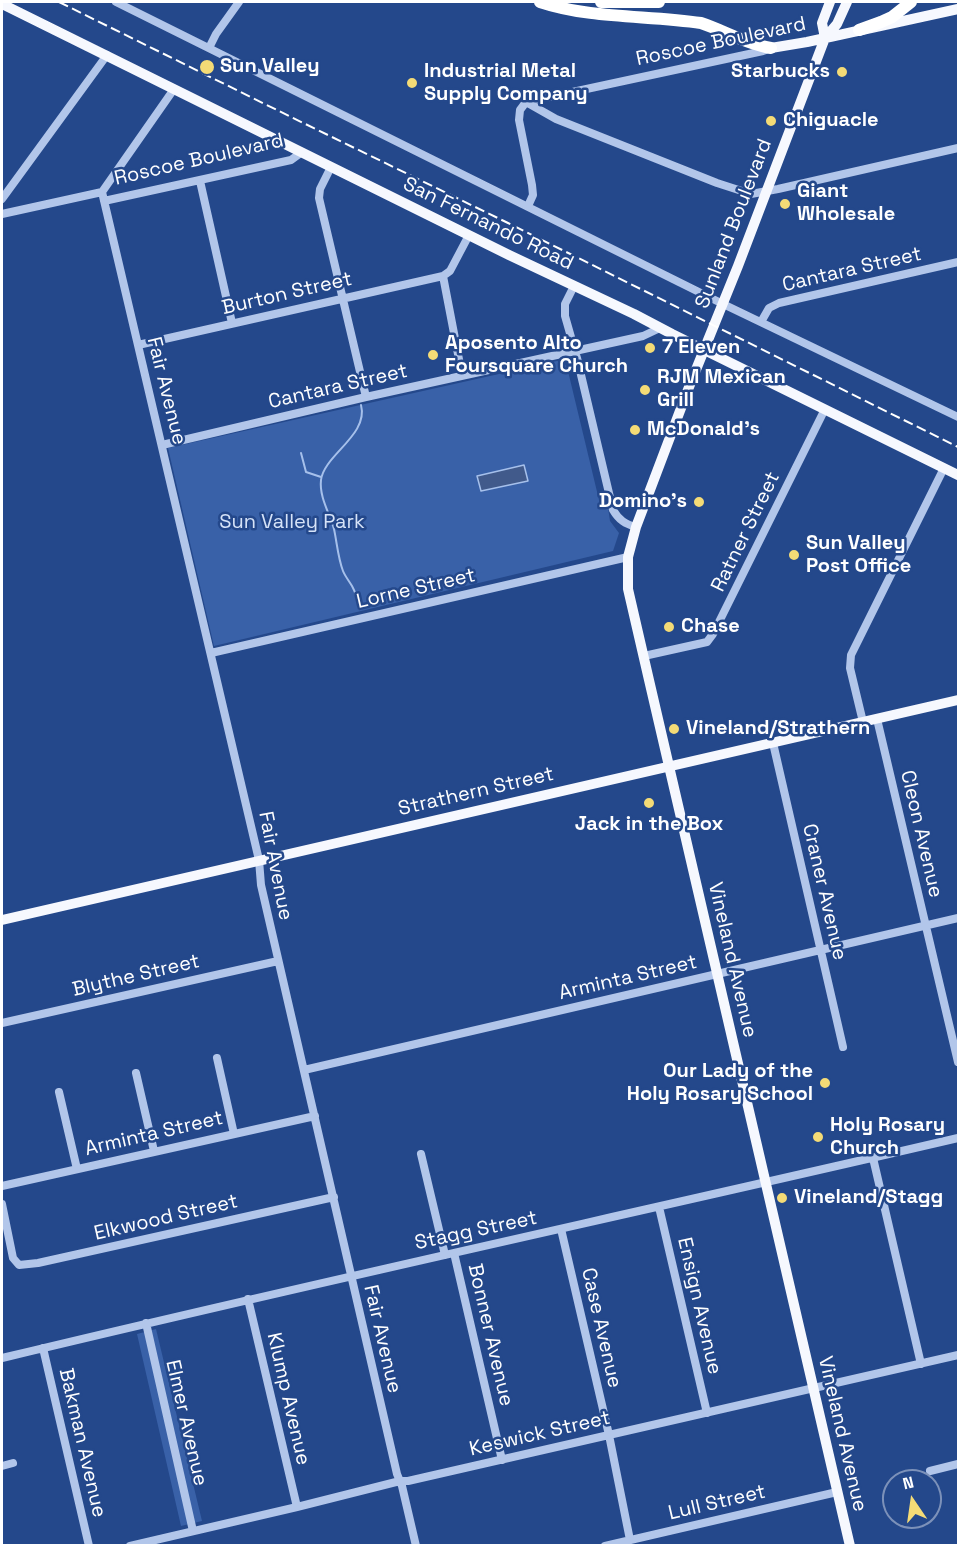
<!DOCTYPE html>
<html>
<head>
<meta charset="utf-8">
<style>
	body { margin:0 }
	#map { position:relative; width:960px; height:1547px; overflow:hidden; background:#24488b; font-family:"Space Grotesk",sans-serif }
	canvas { display:block }
	.frame { position:absolute; inset:0; border:3px solid #fff; pointer-events:none }
	.north { position:absolute; left:882px; top:1469px; width:60px; height:60px; box-sizing:border-box; background:#24488b; border:2px solid #7c91b9; border-radius:50%; rotate:347deg; font-size:16px; font-weight:700; line-height:24px; text-align:center; color:#fff }
	.north::after { content:''; display:block; margin:auto; width:21px; height:27px; background:#f4db76; clip-path:polygon(50% 0,100% 100%,50% 72%,0 100%) }
</style>
</head>
<body>
<div id="map">
<canvas width="960" height="1547"></canvas>
<div class="frame"></div>
<div class="north">N</div>
</div>
<script>
const g = document.querySelector('canvas').getContext('2d');
g.lineJoin = 'round';
function fillPath(path, color) {
  g.fillStyle = color;
  g.fill(path, 'evenodd');
}
function stroke(path, color, width, dash) {
  g.strokeStyle = color;
  g.lineWidth = width;
  g.lineCap = dash ? 'butt' : 'round';
  g.setLineDash(dash || []);
  g.stroke(path);
}
function label(font, color, halo, rows, align = 'center') {
  g.font = font + ' "Space Grotesk",sans-serif';
  g.lineWidth = 5;
  g.setLineDash([]);
  g.textBaseline = 'middle';
  g.strokeStyle = halo;
  g.fillStyle = color;
  for (const [text, x, y, turn = 0] of rows) {
    g.save();
    g.translate(x, y);
    g.rotate((+turn || 0) * Math.PI / 180);
    g.textAlign = isNaN(turn) ? turn : align;
    if (halo) g.strokeText(text, 0, 0);
    g.fillText(text, 0, 0);
    g.restore();
  }
}
const green = new Path2D(`
	M557 361 564 363 567 367 599 500 601 501H607L610 521 619 533 613 551 214 646 168 448Z
	M156 1329 202 1521 181 1526 137 1334Z`);
const water = new Path2D(`
	M524 465 528 481 481 491 477 476Z`);
const stream = new Path2D(`
	M301 453 306 472 321 477
	M359 609C358 601 356 593 352 586 349 581 345 576 343 571 338 558 337 543 334 529 330 514 319 497 321 480 324 455 369 435 361 405`);
const minor = new Path2D(`
	M116 2 723 304 958 417
	M209 48 216 34 239 2
	M526 102 556 119 717 183 751 194 778 189 958 148
	M526 102 763 51 769 49
	M526 102 520 110 519 120 532 185 533 195 528 206
	M331 167 320 189 319 198 366 397
	M200 181 232 323
	M102 192 259 860 261 885C307 1081 351 1278 397 1474L402 1486 416 1546
	M102 192 174 89
	M2 199 107 55
	M104 201 291 160 302 152
	M2 214 102 192
	M574 286 565 304V316L577 358 613 510C619 520 625 524 636 527
	M761 322 769 308 779 303 958 262
	M138 345 443 276
	M462 375 443 276 450 271 469 235
	M162 445 366 397 643 336 660 328
	M211 653 628 557
	M644 656 707 642 713 634 825 409
	M877 719 958 1062
	M863 722 850 668 851 655 944 468
	M773 743 843 1047
	M2 1023 278 961
	M217 1058 234 1134
	M304 1070 958 918
	M136 1073 154 1151
	M59 1092 77 1169
	M421 1154 445 1255
	M873 1158 921 1364
	M2 1186 315 1116
	M2 1204 13 1258 19 1265 38 1263 334 1197
	M659 1207 707 1413
	M561 1229 609 1435 630 1540
	M454 1253 502 1460
	M248 1299 297 1507
	M146 1323 193 1531
	M43 1348 89 1546
	M2 1358C320 1281 640 1212 958 1138
	M2 1466 13 1463
	M930 1471 958 1464
	M130 1546 297 1507 400 1481H408L958 1355
	M605 1546 837 1492`);
const major = new Path2D(`
	M847 2 837 24 825 38 738 266 689 387 636 527 628 557V589L649 680 850 1546
	M2 4 509 255 634 314 672 334 958 475
	M825 38 822 23 830 2
	M771 48 807 42 958 9
	M2 920 958 700`);
const highway = new Path2D(`
	M540 2C591 19 648 15 701 23 725 31 746 44 771 48
	M601 2H659
	M859 30 881 22 892 17 911 2`);
const rail = new Path2D(`
	M59 2 289 116 508 223 958 447`);
const markers = [
	[207,67,8,"#f4db76"],
	[842,72,6,"#f4db76"],
	[412,83,6,"#f4db76"],
	[771,121,6,"#f4db76"],
	[785,204,6,"#f4db76"],
	[650,348,6,"#f4db76"],
	[433,355,6,"#f4db76"],
	[645,390,6,"#f4db76"],
	[635,430,6,"#f4db76"],
	[699,502,6,"#f4db76"],
	[794,555,6,"#f4db76"],
	[669,627,6,"#f4db76"],
	[674,729,6,"#f4db76"],
	[649,803,6,"#f4db76"],
	[825,1083,6,"#f4db76"],
	[818,1137,6,"#f4db76"],
	[782,1198,6,"#f4db76"]
];
const streetNames = [
	["Roscoe Boulevard",721,42,-12],
	["Roscoe Boulevard",199,160,-13],
	["San Fernando Road",488,224,26],
	["Sunland Boulevard",734,224,-69],
	["Cantara Street",852,270,-13],
	["Burton Street",287,294,-13],
	["Cantara Street",338,387,-13],
	["Fair Avenue",166,391,76],
	["Ratner Street",746,532,-64],
	["Lorne Street",416,589,-13],
	["Strathern Street",476,792,-13],
	["Cleon Avenue",921,834,77],
	["Fair Avenue",275,866,79],
	["Craner Avenue",824,892,77],
	["Vineland Avenue",732,960,77],
	["Blythe Street",136,976,-13],
	["Arminta Street",628,978,-13],
	["Arminta Street",154,1134,-13],
	["Elkwood Street",166,1218,-13],
	["Stagg Street",476,1231,-12],
	["Ensign Avenue",699,1306,77],
	["Case Avenue",601,1328,77],
	["Bonner Avenue",490,1335,77],
	["Fair Avenue",382,1339,77],
	["Klump Avenue",288,1399,77],
	["Elmer Avenue",186,1423,77],
	["Keswick Street",540,1434,-13],
	["Vineland Avenue",842,1434,77],
	["Bakman Avenue",82,1443,77],
	["Lull Street",717,1503,-13]
];
const poiNames = [
	["Sun Valley",220,67],
	["Industrial Metal",424,72],
	["Supply Company",424,95],
	["Starbucks",830,72,"right"],
	["Chiguacle",783,121],
	["Giant",797,192],
	["Wholesale",797,215],
	["Aposento Alto",445,344],
	["Foursquare Church",445,367],
	["7 Eleven",662,348],
	["RJM Mexican",657,378],
	["Grill",657,401],
	["McDonald's",647,430],
	["Domino's",687,502,"right"],
	["Sun Valley",806,544],
	["Post Office",806,567],
	["Chase",681,627],
	["Vineland/Strathern",686,729],
	["Jack in the Box",649,825,"center"],
	["Our Lady of the",813,1072,"right"],
	["Holy Rosary School",813,1095,"right"],
	["Holy Rosary",830,1126],
	["Church",830,1149],
	["Vineland/Stagg",794,1198]
];
const parkNames = [
	["Sun Valley Park",292,523]
];
fillPath(green, '#3961a8');
fillPath(water, '#415a8b');
stroke(water, '#a6c0eb', 1.5);
stroke(stream, '#a6c0eb', 2);
stroke(minor, '#b2c6ea', 8);
stroke(major, '#f6f8fe', 10);
stroke(highway, '#fff', 12);
stroke(rail, '#fff', 2, [10, 4.5]);
for (const [x, y, r, color] of markers) {
  const dot = new Path2D();
  dot.arc(x, y, r, 0, 2 * Math.PI);
  g.fillStyle = color;
  g.fill(dot);
  stroke(dot, '#24488b', 2);
}
label('20px', '#fff', '#24488b', streetNames);
label('bold 20px', '#fff', '#24488b', poiNames, 'left');
label('20px', '#d6e3f8', '#24488b', parkNames);
</script>
</body>
</html>
